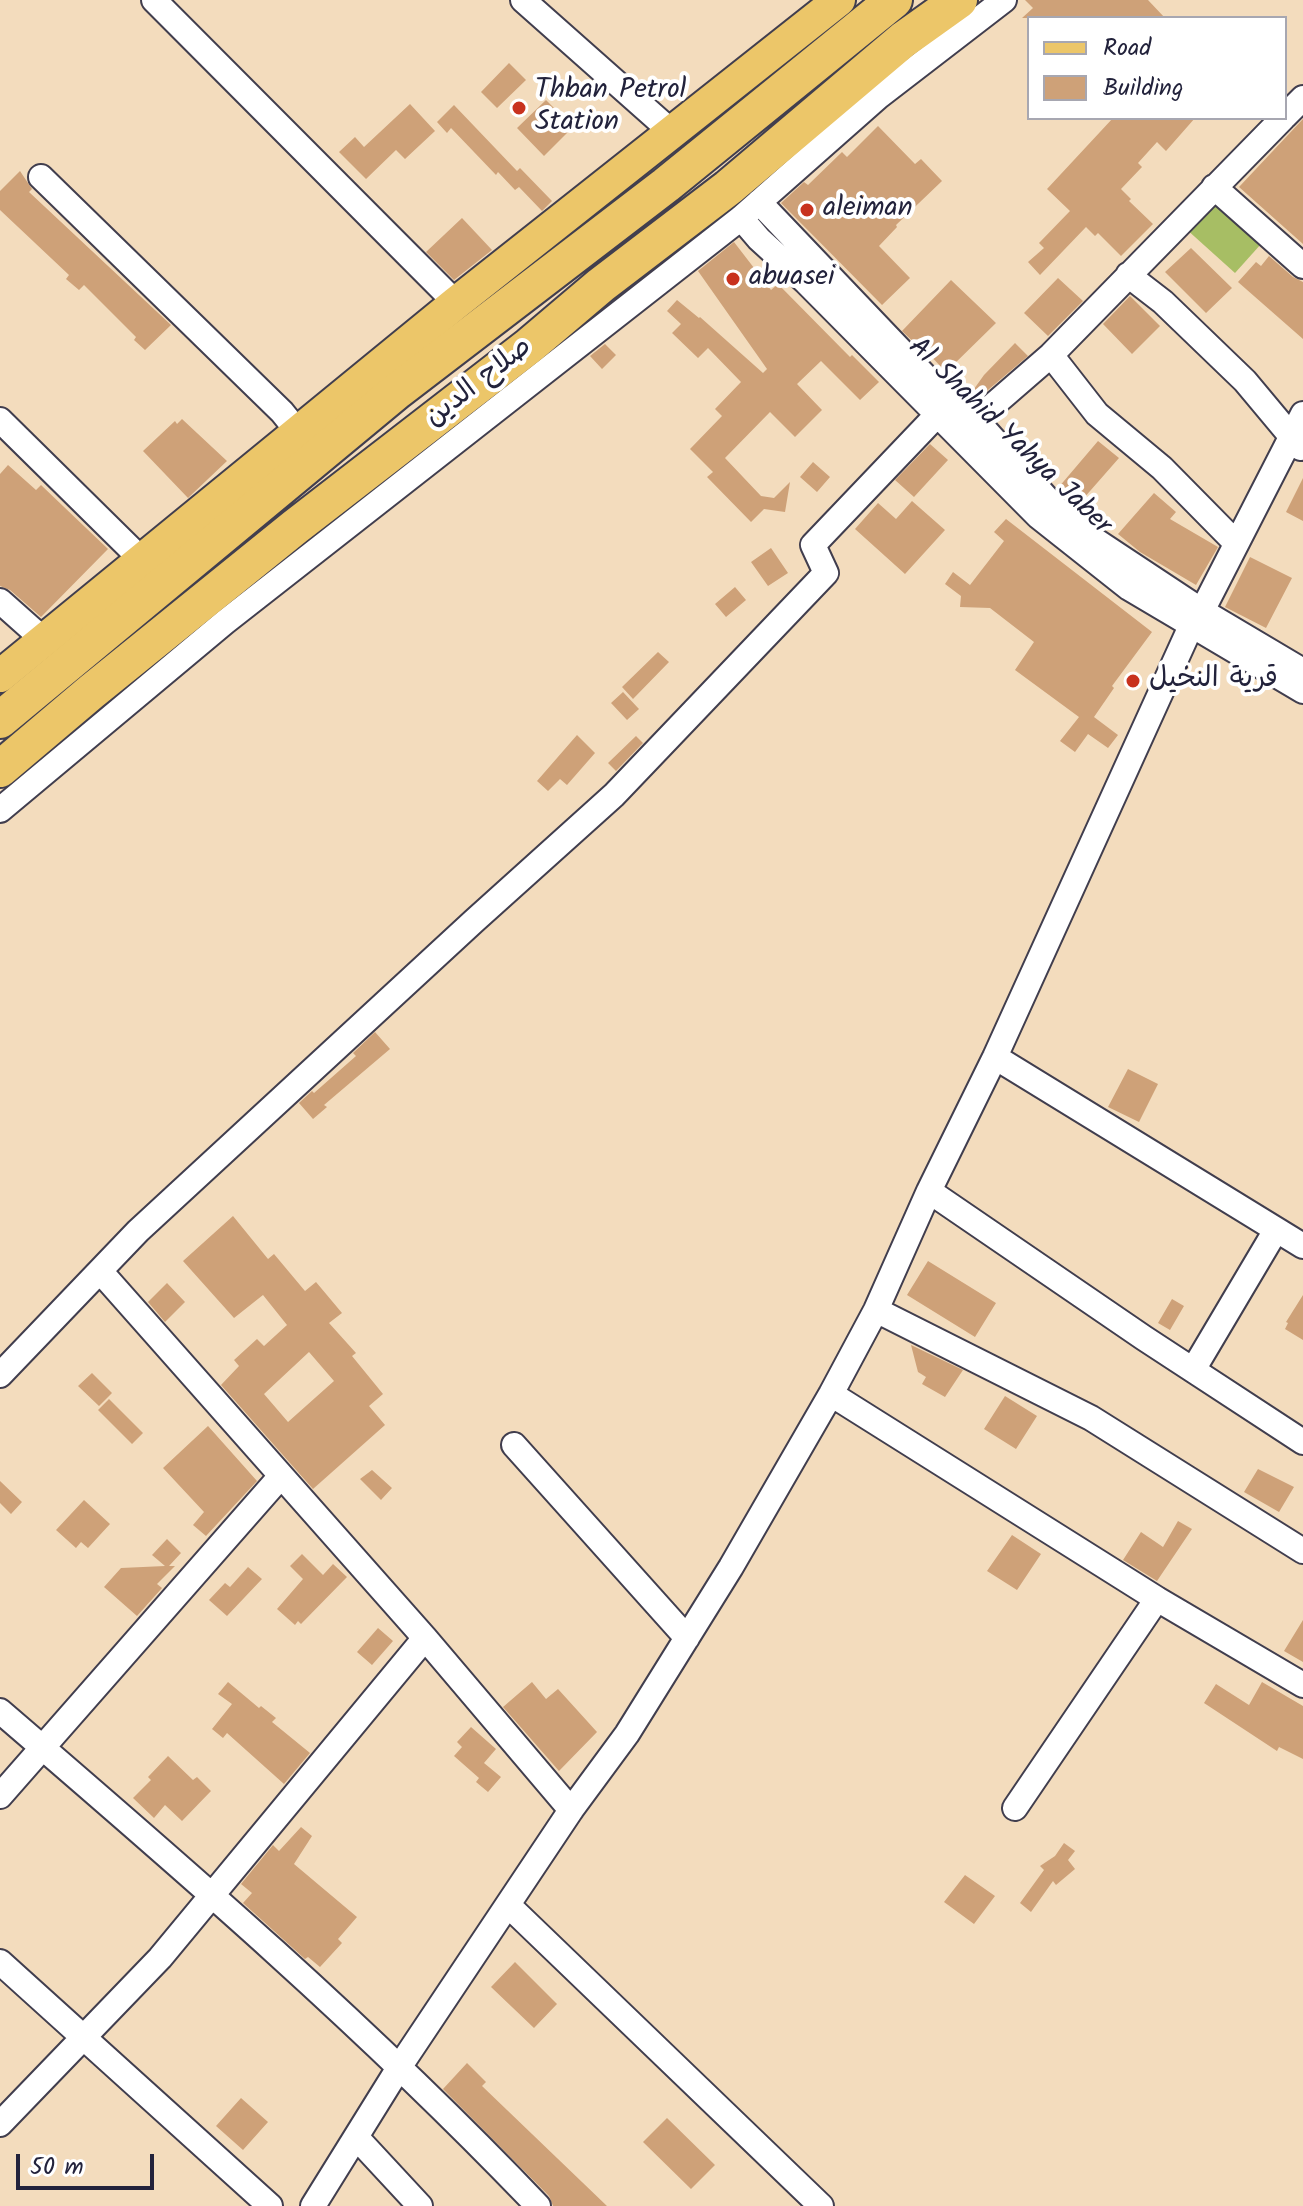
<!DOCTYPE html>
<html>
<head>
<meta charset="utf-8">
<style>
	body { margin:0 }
	#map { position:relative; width:1303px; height:2206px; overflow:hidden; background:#f3dcbd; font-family:Kalam,sans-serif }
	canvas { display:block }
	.legend { position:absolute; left:1027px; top:16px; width:260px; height:104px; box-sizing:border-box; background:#fff; border:2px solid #a7a7b1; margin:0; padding:10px 14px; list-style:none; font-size:24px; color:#22223b }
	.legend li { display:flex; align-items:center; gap:16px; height:40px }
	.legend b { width:40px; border:2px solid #a7a7b1 }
	.scale { position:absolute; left:16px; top:2154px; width:138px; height:36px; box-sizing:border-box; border:4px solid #22223b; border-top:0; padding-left:10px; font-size:24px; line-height:28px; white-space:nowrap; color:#22223b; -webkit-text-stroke:6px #fff; paint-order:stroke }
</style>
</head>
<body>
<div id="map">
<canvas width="1303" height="2206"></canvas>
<ul class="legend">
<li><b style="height:10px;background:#ecc669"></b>Road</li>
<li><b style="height:22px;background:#cea178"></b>Building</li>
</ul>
<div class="scale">50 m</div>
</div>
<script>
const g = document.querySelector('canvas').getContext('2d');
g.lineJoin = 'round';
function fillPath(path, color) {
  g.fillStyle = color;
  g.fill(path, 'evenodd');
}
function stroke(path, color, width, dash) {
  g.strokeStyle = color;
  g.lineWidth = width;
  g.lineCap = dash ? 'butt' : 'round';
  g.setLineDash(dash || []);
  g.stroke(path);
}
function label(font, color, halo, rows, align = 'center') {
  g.font = font + ' Kalam,"Playpen Sans Arabic",sans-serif';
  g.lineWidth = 8;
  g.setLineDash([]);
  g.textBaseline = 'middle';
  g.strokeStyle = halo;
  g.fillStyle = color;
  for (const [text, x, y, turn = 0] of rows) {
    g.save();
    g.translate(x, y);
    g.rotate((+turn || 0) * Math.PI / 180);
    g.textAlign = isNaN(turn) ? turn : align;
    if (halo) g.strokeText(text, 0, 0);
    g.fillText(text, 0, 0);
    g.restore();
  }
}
const green = new Path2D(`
	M1221 192 1270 234 1235 273 1185 228Z`);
const building = new Path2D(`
	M1025 0H1148L1165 18H1022L1033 8Z
	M509 63 526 80 497 108 481 92Z
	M546 100 573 127 544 156 517 128Z
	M410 104 435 131 405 159 396 150 366 179 339 152 355 137 364 147Z
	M454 105 517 171 520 168 552 201 542 211 519 187 515 190 498 172 496 175 451 128 447 133 437 122Z
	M1113 118H1195L1166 151 1157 142 1138 163 1142 167 1121 189 1131 199 1129 201 1153 224 1121 256 1098 233 1095 236 1086 227 1040 275 1028 262 1044 248 1039 243 1070 211 1047 189Z
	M1303 119V244L1239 187Z
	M878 126 915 164 921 159 942 181 896 225 897 227 879 246 910 278 882 305 781 203 804 182 808 185 842 152 847 157Z
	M20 171 32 189 29 192 171 325 145 350 134 340 136 337 84 285 79 290 66 279 69 275 0 210V191Z
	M462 218 492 250 454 280 426 252Z
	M734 242 771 290 778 284 850 357 852 355 879 382 860 400 821 361 797 384 822 410 795 437 770 412 725 458 761 496 774 498 790 482 785 512 764 509 751 522 707 477 713 472 690 449 722 416 715 409 741 382 708 348 698 358 672 333 681 324 667 311 677 300 699 318 700 317 763 373 767 369 698 271Z
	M1191 248 1232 288 1206 313 1165 272Z
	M1269 256 1293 277 1303 282V339L1238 282 1256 262 1261 266Z
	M1058 278 1083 301 1048 336 1024 313Z
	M951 280 996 323 946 372 924 349 923 351 902 331Z
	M1130 296 1160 326 1132 354 1103 324Z
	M1015 343 1028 356 975 401 969 396 984 375Z
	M605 344 616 355 602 369 590 356Z
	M182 419 227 461 188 498 143 451 175 421 177 424Z
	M1098 441 1119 458 1076 507 1058 488Z
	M930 444 948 460 914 497 895 480Z
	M813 462 830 477 817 492 800 477Z
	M8 465 36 490 41 485 108 549 41 617 10 590 0 586V474Z
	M1303 478V521L1286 512Z
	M1154 493 1176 512 1170 519 1218 547 1196 585 1140 552 1118 534Z
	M912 501 945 530 905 574 855 529 878 503 896 519Z
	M1006 519 1152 632 1112 686 1114 688 1094 717 1118 735 1108 748 1088 734 1075 752 1060 741 1079 717 1015 670 1034 642 990 608 960 607 961 596 945 584 953 572 970 585 1004 541 994 532Z
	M771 548 788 573 768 586 751 562Z
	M1250 557 1292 578 1266 628 1225 607Z
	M735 587 746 600 726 617 715 604Z
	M658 652 669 662 633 699 622 687Z
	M623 692 639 709 627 720 611 703Z
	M577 735 595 753 567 785 560 779 548 791 537 781Z
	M636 736 643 743 616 771 608 763Z
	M375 1032 390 1049 324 1105 327 1107 313 1119 299 1103 312 1091 314 1093 356 1056 353 1053Z
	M1128 1069 1158 1084 1139 1122 1108 1107Z
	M233 1216 268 1259 274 1254 305 1291 316 1282 342 1313 329 1323 356 1353 352 1356 383 1394 369 1406 385 1425 313 1489 221 1385 239 1366 234 1360 257 1339 264 1346 287 1325 263 1295 234 1318 183 1261ZM309 1352 334 1381 288 1422 264 1394Z
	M928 1261 996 1303 975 1337 907 1295Z
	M167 1283 185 1302 165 1322 148 1302Z
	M1303 1295V1340L1285 1329 1288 1323 1286 1322Z
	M1172 1299 1184 1306 1170 1330 1158 1323Z
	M911 1345 963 1370 945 1397 922 1384 926 1377 918 1372Z
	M92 1373 112 1393 99 1406 78 1386Z
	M1005 1396 1037 1416 1016 1449 984 1429Z
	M109 1399 143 1433 132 1444 98 1410Z
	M208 1426 257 1481 206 1536 193 1525 204 1512 163 1468Z
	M1258 1469 1294 1487 1279 1512 1244 1492Z
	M372 1470 392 1488 381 1500 360 1479Z
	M0 1481 22 1502 11 1514 0 1503Z
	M84 1500 110 1524 88 1548 81 1542 76 1548 56 1530Z
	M1178 1521 1192 1529 1157 1581 1123 1560 1141 1532 1163 1547Z
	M1012 1535 1041 1554 1017 1590 987 1571Z
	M167 1539 181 1553 169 1566H175L157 1584 162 1588 137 1616 104 1587 121 1568 165 1566 152 1555Z
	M302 1554 323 1575 333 1564 347 1577 301 1624 298 1621 295 1625 277 1609 303 1579 290 1566Z
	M248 1567 262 1579 227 1616 209 1600 225 1583 230 1587Z
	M1303 1620V1662L1284 1651Z
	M378 1628 393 1641 372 1665 357 1652Z
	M228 1682 259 1708 261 1706 276 1718 272 1722 310 1753 284 1784 227 1733 223 1738 212 1729 232 1704 218 1694Z
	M532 1682 546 1699 558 1689 597 1732 559 1771 503 1707Z
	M1262 1682 1303 1706V1759L1279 1747 1277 1751 1204 1703 1216 1684 1249 1705Z
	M471 1727 496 1749 484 1763 501 1777 488 1792 476 1782 479 1778 454 1756 462 1747 457 1742Z
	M168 1756 193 1780 197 1777 211 1791 182 1821 165 1805 154 1818 133 1798 151 1780 148 1777Z
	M301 1827 312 1836 294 1864 357 1917 338 1939 342 1943 320 1967 308 1957 305 1959 243 1903 252 1893 241 1884 273 1845 279 1851Z
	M1064 1843 1075 1851 1068 1860 1075 1869 1056 1885 1053 1881 1031 1912 1020 1903 1044 1870 1040 1866 1055 1856Z
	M965 1875 995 1896 974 1924 944 1902Z
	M515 1962 557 2004 534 2028 491 1987Z
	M467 2063 486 2082 482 2086 607 2206H553L549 2196 443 2089Z
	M241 2098 268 2122 243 2150 216 2126Z
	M667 2118 715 2165 691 2189 643 2142Z`);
const minor = new Path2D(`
	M154 0 456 303
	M523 0 673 133
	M1285 116 1303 98
	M41 177 282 412 307 443
	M1214 187 1303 266
	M759 202 944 396 976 420 1069 523 1202 611 1303 671
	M741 218 759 239 806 282 1038 516 1129 588 1303 691
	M1128 275 1163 302 1245 381 1301 448
	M1051 355 1097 414 1162 468 1236 543
	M0 420 141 559
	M0 601 45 641
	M0 810 225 622 741 218 878 97 1004 0
	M995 1057 1303 1246
	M929 1191 1144 1338 1303 1442
	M100 1271 425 1638 571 1810
	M876 1310 1091 1418 1303 1551
	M1193 1370 1276 1230
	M0 1375 138 1231 474 921 614 795 826 573 813 545 937 415 976 420 1051 355 1283 118
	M831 1394 1157 1599 1303 1685
	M514 1445 687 1638
	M0 1711C185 1870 369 2029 538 2206
	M0 1796 281 1476
	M1015 1808 1157 1599
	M508 1905 821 2206
	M0 1962 270 2206
	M0 2124 160 1958 425 1638
	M356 2137 420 2206
	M313 2206 400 2066 571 1810 627 1734 731 1567 831 1394 876 1310 929 1191 995 1057 1191 626 1202 611 1303 414`);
const major = new Path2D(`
	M0 676 456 303 839 0`);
const highway = new Path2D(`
	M0 720 397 391 666 185 894 0
	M0 769 91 692 295 527 529 346 601 285 728 188 903 40 959 0`);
const markers = [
	[519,108,8,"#c8321e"],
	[807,210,8,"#c8321e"],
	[733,279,8,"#c8321e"],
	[1133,681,8,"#c8321e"]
];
const poiNames = [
	["Thban Petrol",535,92],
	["Station",535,124],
	["aleiman",823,210],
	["abuasei",749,279],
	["قرية النخيل",1149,681]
];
const streetNames = [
	["صلاح الدين",480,384,-38],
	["Al Shahid Yahya Jaber",1008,438,44]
];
fillPath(green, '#a7be64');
fillPath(building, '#cea178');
stroke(minor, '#413e4e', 28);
stroke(major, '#413e4e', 36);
stroke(highway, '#413e4e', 40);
stroke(minor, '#fff', 24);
stroke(major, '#ecc669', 32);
stroke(highway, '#ecc669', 36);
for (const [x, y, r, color] of markers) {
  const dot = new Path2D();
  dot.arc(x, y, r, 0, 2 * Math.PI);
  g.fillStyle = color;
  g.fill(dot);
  stroke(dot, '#fff', 3);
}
label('28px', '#22223b', '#fff', poiNames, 'left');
label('28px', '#22223b', '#fff', streetNames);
</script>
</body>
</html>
